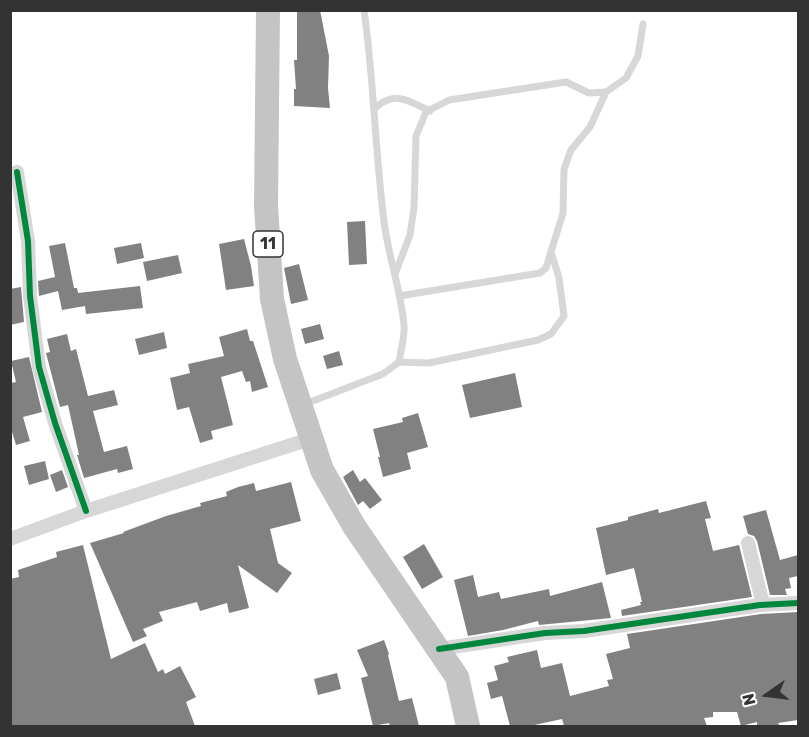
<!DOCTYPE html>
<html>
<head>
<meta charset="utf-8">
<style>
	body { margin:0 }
	#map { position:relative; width:809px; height:737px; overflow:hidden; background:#fff; font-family:Rubik,sans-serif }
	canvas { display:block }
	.frame { position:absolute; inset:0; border:12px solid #333; pointer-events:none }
	.north { position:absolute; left:737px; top:665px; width:60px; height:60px; -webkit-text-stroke:4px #fff; paint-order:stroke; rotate:256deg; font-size:16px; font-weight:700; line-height:24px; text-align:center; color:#333 }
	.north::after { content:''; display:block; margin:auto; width:21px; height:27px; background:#333; clip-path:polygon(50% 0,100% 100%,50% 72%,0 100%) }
</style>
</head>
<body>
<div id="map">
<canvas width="809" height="737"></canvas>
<div class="frame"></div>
<div class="north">N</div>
</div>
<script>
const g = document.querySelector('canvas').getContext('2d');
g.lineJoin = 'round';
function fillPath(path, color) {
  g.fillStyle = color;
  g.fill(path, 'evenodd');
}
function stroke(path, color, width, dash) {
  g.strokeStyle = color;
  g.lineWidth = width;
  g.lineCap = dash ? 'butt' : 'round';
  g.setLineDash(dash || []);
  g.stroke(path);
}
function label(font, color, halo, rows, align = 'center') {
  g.font = font + ' Rubik,sans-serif';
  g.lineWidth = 6;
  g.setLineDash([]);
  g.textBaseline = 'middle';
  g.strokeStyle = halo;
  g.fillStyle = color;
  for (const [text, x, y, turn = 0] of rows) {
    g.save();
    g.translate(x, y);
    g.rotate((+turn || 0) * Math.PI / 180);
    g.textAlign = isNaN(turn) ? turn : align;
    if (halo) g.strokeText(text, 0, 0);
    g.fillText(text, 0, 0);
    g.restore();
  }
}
const building = new Path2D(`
	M297 10H320L329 56 328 88 330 108 294 106V89H296L294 60H297Z
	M365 221 367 264 349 265 347 222Z
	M244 239 251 266 254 286 226 290 219 244Z
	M65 243 74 288H77L78 293 140 286 143 308 86 314 85 306 62 310 58 291 39 296 38 281 55 277 49 246Z
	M141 243 144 258 117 264 114 248Z
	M178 255 182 273 147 281 143 262Z
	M299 264 308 300 291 304 284 268Z
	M21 287 24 322 10 325V289Z
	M320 324 324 339 305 344 301 329Z
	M247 329 250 341H253L268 387 252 392 250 381 246 382 242 371 221 377 233 425 211 431 213 439 200 443 189 407 177 410 170 378 190 373 188 364 224 356 219 337Z
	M164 332 167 348 139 355 135 339Z
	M67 334 71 351 76 349 88 396 114 390 118 405 93 411 104 452 127 446 133 469 118 473 117 469 84 478 77 455H79L68 405 60 407 46 353 50 352 47 339Z
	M339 351 343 365 327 369 323 356Z
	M29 357 42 412 23 417 30 441 16 445 10 425V383L16 382 11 361Z
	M515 373 522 407 470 418 462 385Z
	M418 413 428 447 407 453 411 469 383 477 378 457H380L373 429 403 422 402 418Z
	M45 461 49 479 29 485 24 466Z
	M62 470 68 487 56 492 50 475Z
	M353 470 360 482 365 478 382 500 370 509 363 501 358 505 343 477Z
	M291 482 301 521 270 529 278 563 292 573 277 593 238 565 249 608 229 613 227 603 200 611 197 602 159 612 163 621 143 629 147 636 133 642 90 543 124 533 123 532 166 516 201 506 200 503 227 496 226 492 238 487 254 483 256 491Z
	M706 501 711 518 705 519 713 551 739 545 752 597 622 616 621 610 641 605 640 602H642L634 568 606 575 596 528 628 520V517L658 509 659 513Z
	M766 510 780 560 798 555V576L789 578 791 588 785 589 787 595H770L757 541 754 536 748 534 743 516Z
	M424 544 443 577 422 589 403 557Z
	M83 545 111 659 145 643 158 672 163 669 165 674 180 666 196 697 186 702 195 726H10V579L19 577 18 570 57 557 56 552Z
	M473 575 478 597 499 592 501 599 549 589 550 596 602 582 611 618 539 625 538 621 503 630 468 636 454 580Z
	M798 612V720L778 723 779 725 757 726V722L741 726 737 712H713V717L704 718 707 726H564L562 719 530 726H510L502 696 491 699 487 683 498 680 494 666 509 662 507 657 537 650 541 668 562 663 570 696 609 686 607 680 613 679 606 654 630 648 627 634 761 614Z
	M384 640 389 654 388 655 399 701 412 698 419 726H390L389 723 373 726 361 678 368 676 357 650Z
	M337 673 341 689 318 695 314 679Z`);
const lane = new Path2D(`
	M374 109C395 89 408 101 430 111
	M395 274 410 235 414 208 416 136 426 112 449 100 566 82 589 93 606 92 626 78 638 56 643 24
	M399 296 540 273 546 268 563 213 564 169 571 150 590 127 606 92
	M399 362 429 363 538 340 551 334 564 316 559 278 552 255
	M305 404 383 374 399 362C401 350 405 337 404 325 401 290 388 256 384 221 375 151 374 81 364 10`);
const street = new Path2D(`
	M17 172 28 241 30 296 39 367 55 423 86 511
	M10 539 86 511 310 439
	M748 543 763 605
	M439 649 545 633 584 631 760 605 798 603`);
const highway = new Path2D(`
	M268 10 266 206 272 299 285 359 322 470 354 526 457 677 468 726`);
const cycleway = new Path2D(`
	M17 172 28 241 30 296 39 367 55 423 86 511
	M439 649 545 633 584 631 760 605 798 603`);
const shields = [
	[268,244,30]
];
const shieldNames = [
	["11",268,244]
];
fillPath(building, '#818181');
stroke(lane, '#d7d7d7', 7);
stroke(street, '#d7d7d7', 14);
stroke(highway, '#c4c4c4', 24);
stroke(cycleway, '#00873e', 6);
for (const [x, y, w] of shields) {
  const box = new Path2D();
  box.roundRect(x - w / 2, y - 13, w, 26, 4.5);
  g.fillStyle = '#fff';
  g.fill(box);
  stroke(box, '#333', 1.5);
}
label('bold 16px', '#333', null, shieldNames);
</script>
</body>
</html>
